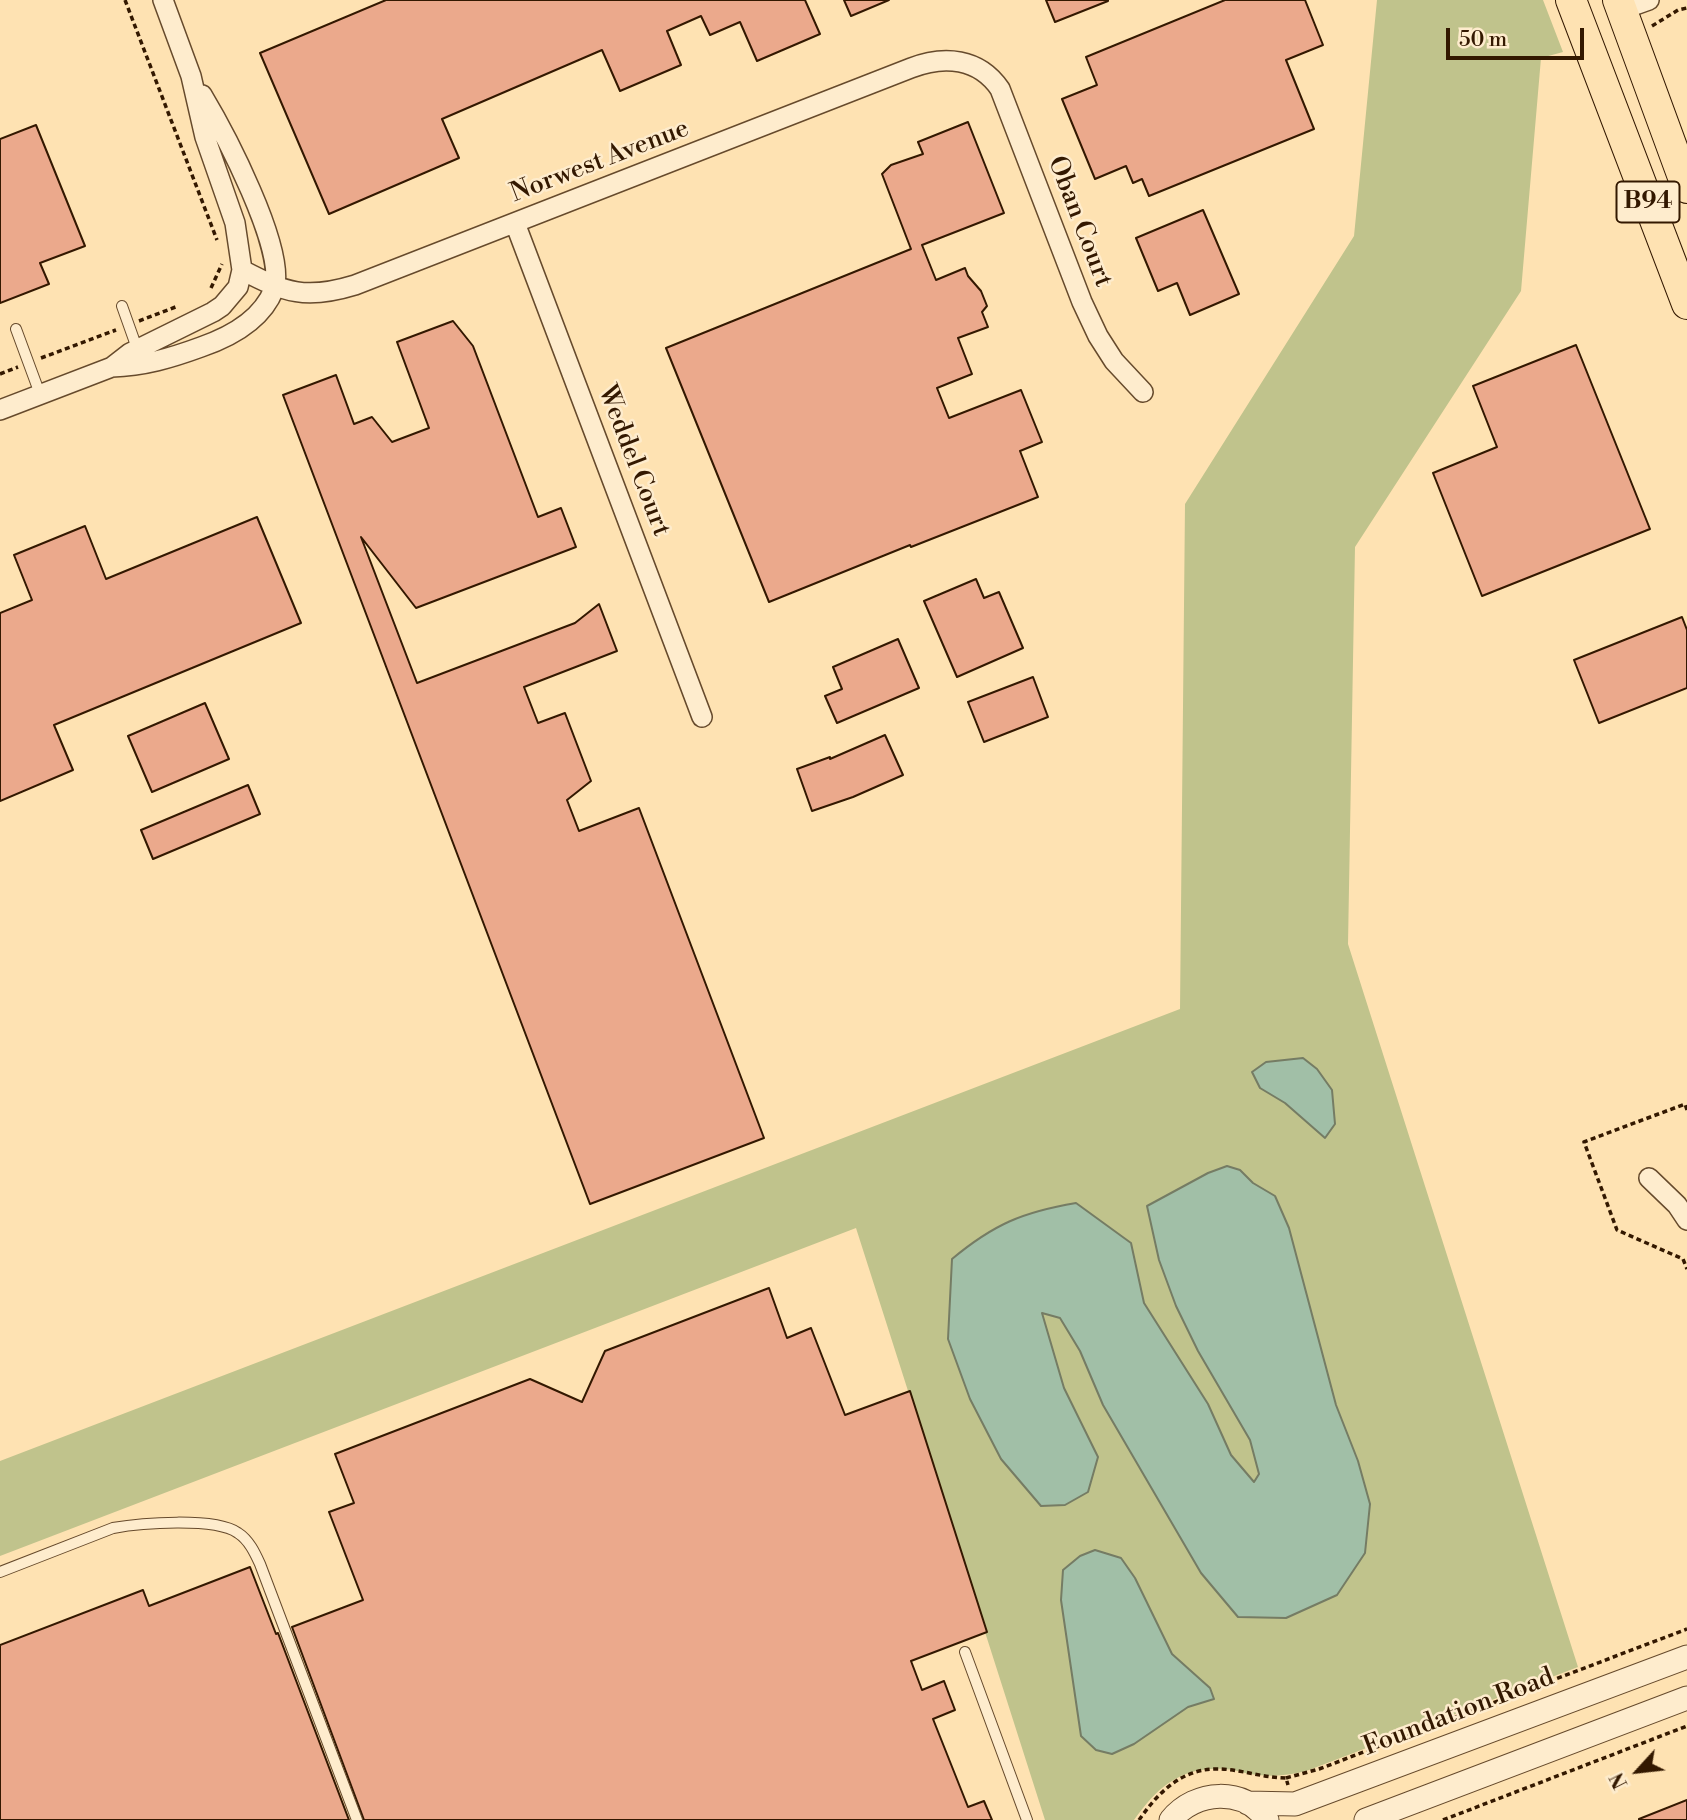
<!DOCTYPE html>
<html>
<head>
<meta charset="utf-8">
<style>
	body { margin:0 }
	#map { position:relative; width:1687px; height:1820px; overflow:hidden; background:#fee2b2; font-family:"Libre Bodoni",serif }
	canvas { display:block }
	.north { position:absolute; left:1603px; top:1736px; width:70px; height:70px; -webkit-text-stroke:5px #feeccd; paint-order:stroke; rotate:243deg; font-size:19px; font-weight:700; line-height:28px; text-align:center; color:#331800 }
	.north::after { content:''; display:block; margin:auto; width:24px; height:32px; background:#331800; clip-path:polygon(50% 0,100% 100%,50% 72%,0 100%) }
	.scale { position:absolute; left:1446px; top:28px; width:138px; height:32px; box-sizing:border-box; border:4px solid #331800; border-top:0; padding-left:9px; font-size:21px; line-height:24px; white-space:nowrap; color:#331800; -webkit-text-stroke:5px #feeccd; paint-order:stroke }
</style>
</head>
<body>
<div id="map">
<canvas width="1687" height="1820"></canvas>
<div class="north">N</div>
<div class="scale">50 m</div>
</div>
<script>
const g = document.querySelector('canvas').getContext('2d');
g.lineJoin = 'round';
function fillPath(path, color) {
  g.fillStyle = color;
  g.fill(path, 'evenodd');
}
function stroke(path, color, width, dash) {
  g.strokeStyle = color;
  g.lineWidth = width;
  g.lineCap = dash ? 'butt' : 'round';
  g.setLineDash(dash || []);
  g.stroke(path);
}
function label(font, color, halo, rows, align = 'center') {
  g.font = font + ' "Libre Bodoni",serif';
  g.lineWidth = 5;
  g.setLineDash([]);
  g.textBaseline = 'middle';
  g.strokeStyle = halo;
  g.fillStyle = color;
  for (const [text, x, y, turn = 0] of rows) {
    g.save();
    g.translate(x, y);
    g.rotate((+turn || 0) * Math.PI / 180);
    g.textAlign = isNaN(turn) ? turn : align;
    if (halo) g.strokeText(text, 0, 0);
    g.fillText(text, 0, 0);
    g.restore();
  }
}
const green = new Path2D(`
	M1377 0H1543L1563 52 1541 58 1521 291 1355 547 1348 944 1578 1667 1309 1770C1289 1776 1271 1777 1250 1774 1241 1772 1232 1769 1223 1769 1180 1767 1158 1787 1134 1820H1045L856 1228 0 1556V1461L1180 1009 1185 504 1354 236Z`);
const water = new Path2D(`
	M1303 1058 1317 1069 1332 1090 1335 1124 1325 1138 1285 1103 1260 1088 1252 1072 1266 1062Z
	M1227 1166 1240 1170 1253 1183 1275 1196 1289 1228 1336 1405 1358 1461 1370 1504 1365 1553 1337 1595 1286 1618 1238 1617 1201 1573 1103 1405 1080 1351 1060 1318 1042 1313 1064 1388 1098 1457 1088 1492 1065 1505 1041 1506 1001 1459 970 1399 948 1339 952 1259C994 1224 1023 1212 1076 1203L1131 1243 1144 1303 1208 1404 1231 1455 1254 1482 1259 1474 1250 1440 1198 1351 1176 1306 1159 1260 1147 1206 1208 1173Z
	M1095 1550 1121 1558 1135 1578 1172 1654 1210 1688 1214 1699 1188 1707 1134 1744 1112 1754 1096 1750 1081 1736 1061 1600 1063 1570 1080 1556Z`);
const building = new Path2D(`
	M386 0H805L820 34 757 61 740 22 710 35 701 16 667 31 681 65 620 91 602 50 442 119 459 158 329 214 260 53Z
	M844 0H889L851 16Z
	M1046 0H1108V1L1055 22Z
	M1225 0H1305L1323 45 1286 60 1314 129 1149 196 1142 179 1133 183 1126 166 1095 179 1062 99 1097 85 1086 57Z
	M968 122 1004 213 922 245 936 280 965 268 968 276 981 291 987 306 982 312 988 327 958 338 972 374 937 388 949 418 1021 390 1042 442 1020 451 1038 497 911 547 910 545 769 602 666 348 911 249 882 174 891 165 923 154 918 142Z
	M36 125 85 246 40 263 49 284 0 303V139Z
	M1203 210 1239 294 1190 315 1177 283 1158 291 1136 238Z
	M453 321 473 346 538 517 561 508 576 547 416 608 361 537 417 683 575 623 599 604 617 651 524 687 538 723 565 713 591 781 567 800 579 831 639 808 764 1138 590 1204 283 395 336 375 354 424 372 417 392 442 429 428 397 342Z
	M1576 345 1650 529 1482 596 1433 473 1497 447 1473 386Z
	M257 517 301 623 54 725 73 770 0 801V613L32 600 14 555 85 526 106 579Z
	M976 579 984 598 999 592 1023 648 957 677 924 601Z
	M1682 617 1687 630V688L1599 723 1574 660Z
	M898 639 919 688 837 723 825 696 842 689 833 667Z
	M1033 677 1048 717 984 742 968 702Z
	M205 703 229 759 152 792 128 736Z
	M885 735 903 775 853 797 812 811 797 769 830 757V759Z
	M248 785 260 814 153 859 141 830Z
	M769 1288 787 1338 811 1328 845 1415 910 1391 987 1632 911 1661 922 1690 944 1681 955 1710 933 1719 968 1807 984 1801 992 1820H364L292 1627 363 1600 329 1512 354 1503 335 1454 530 1379 582 1402 605 1351Z
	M250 1567 276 1634 278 1633 349 1820H0V1645L143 1590 149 1606Z
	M1687 1800V1820H1639V1819Z`);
const path = new Path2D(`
	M125 0 217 240
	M1652 26 1678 10 1687 8
	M211 288 222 264
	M139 321 178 306
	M41 358 116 330
	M0 374 18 367
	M1687 1110 1685 1104 1584 1142 1617 1230 1683 1259 1687 1269
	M1286 1778 1319 1769 1687 1629
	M1139 1820C1157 1794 1180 1770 1214 1769 1238 1768 1262 1778 1286 1778L1288 1785
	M1443 1820 1687 1726`);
const service = new Path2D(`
	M122 306 138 351
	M16 329 40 394
	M0 1572 113 1528C140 1523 215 1517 238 1533 249 1540 255 1553 260 1564L357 1820
	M965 1652 1027 1820`);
const minor = new Path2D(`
	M1621 10 1649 0
	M515 223 702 717
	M242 270C286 293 306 300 355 285L911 68C944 55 979 58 1000 89L1082 302 1098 336 1114 361 1143 392
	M112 367C144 366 171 358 201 347 230 337 262 320 274 289 287 250 223 130 202 95
	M0 410 112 367 130 353 213 312 222 306 238 287 242 270 235 223 205 137 191 76 163 0
	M1649 1178 1677 1205 1687 1220`);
const tertiary = new Path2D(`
	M1248 1803 1295 1804 1687 1657
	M1171 1820C1195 1790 1244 1787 1267 1820
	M1366 1820 1687 1698`);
const primary = new Path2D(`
	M1571 0 1687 304
	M1618 0 1687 188`);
const shields = [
	[1648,202,63]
];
const shieldNames = [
	["B94",1648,202]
];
const streetNames = [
	["Norwest Avenue",600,162,-21],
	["Oban Court",1079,222,69],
	["Weddel Court",633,461,69],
	["Foundation Road",1459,1713,-21]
];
fillPath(green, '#c0c38c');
fillPath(water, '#a1bfa7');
stroke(water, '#757c64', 2);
fillPath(building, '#eba98c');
stroke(building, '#331800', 2);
stroke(service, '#664a2c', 12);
stroke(minor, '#664a2c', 22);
stroke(tertiary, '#664a2c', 25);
stroke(primary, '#331800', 32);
stroke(path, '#331800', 3.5, [5, 3.5]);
stroke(service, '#feeccd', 10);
stroke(minor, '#feeccd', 19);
stroke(tertiary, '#feeccd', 23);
stroke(primary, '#fee2b2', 30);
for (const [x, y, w] of shields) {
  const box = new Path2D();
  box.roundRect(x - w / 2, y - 20.5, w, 41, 5);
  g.fillStyle = '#feeccd';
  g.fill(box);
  stroke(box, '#331800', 2);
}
label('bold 24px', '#331800', null, shieldNames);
label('26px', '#331800', '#feeccd', streetNames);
</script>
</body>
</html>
